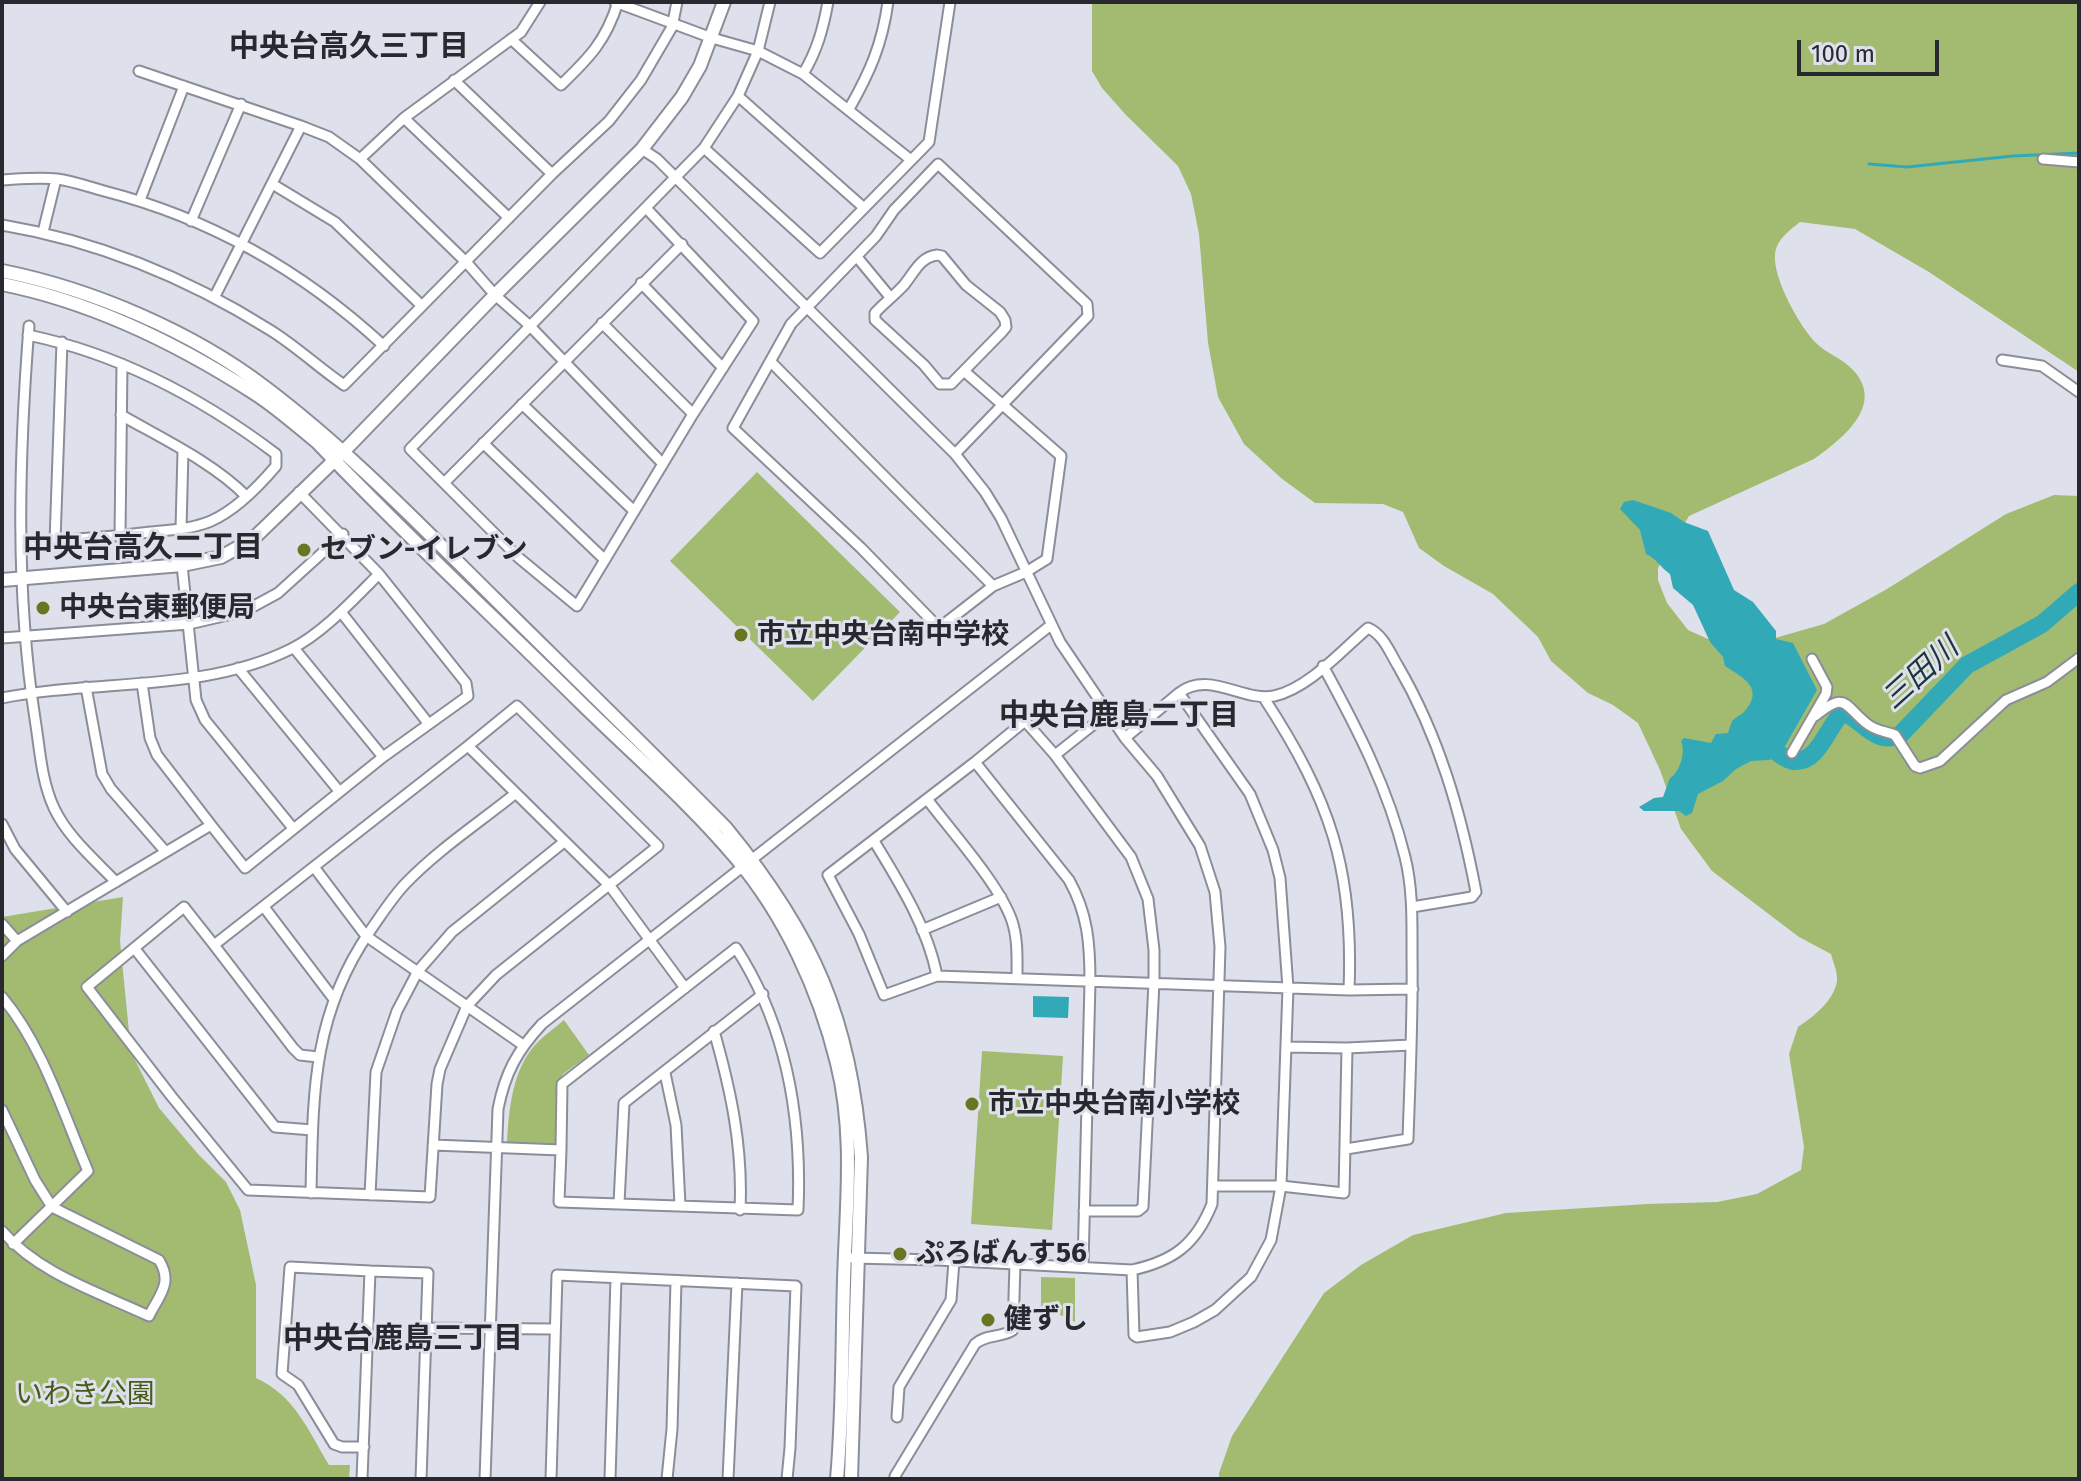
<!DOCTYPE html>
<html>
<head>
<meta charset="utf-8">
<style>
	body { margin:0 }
	#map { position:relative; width:2081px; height:1481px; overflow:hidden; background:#dee1ec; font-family:"Fira Sans",sans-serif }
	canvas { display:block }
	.frame { position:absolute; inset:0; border:4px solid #28292e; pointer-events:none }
	.scale { position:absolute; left:1797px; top:40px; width:142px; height:36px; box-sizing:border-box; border:4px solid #28292e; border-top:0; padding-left:10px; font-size:24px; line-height:28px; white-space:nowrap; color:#28292e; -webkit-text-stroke:6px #dee1ec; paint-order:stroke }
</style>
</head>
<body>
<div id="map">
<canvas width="2081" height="1481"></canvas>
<div class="frame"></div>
<div class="scale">100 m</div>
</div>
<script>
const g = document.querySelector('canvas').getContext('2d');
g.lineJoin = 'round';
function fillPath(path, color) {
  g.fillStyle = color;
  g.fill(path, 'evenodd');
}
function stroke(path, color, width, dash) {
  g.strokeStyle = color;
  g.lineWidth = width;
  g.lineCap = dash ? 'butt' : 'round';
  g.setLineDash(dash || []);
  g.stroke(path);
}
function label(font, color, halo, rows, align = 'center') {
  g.font = font + ' "Fira Sans","Noto Sans JP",sans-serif';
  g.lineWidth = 6;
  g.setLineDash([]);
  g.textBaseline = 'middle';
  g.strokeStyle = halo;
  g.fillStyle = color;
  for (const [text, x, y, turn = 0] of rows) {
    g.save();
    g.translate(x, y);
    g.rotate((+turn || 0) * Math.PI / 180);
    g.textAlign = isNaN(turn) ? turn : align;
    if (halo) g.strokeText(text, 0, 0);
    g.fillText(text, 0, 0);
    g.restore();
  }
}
const green = new Path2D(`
	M1092 2H2079V372L1929 272 1855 229 1800 222C1789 231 1776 240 1775 255 1773 279 1800 327 1816 343 1826 353 1841 358 1851 368 1887 403 1844 438 1814 459L1689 516 1658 568V580L1667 603 1688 630 1708 639 1761 642 1824 624 1887 589 2006 514 2054 495 2079 496V1479H1219V1473L1232 1436 1324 1293 1361 1265 1413 1235 1506 1213 1647 1204 1717 1202 1757 1194 1801 1170 1804 1147 1789 1054 1798 1027C1813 1017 1834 1001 1837 981 1838 973 1833 962 1831 954L1799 937 1712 871 1681 829 1660 770 1638 723 1613 705 1588 693 1551 661 1538 637 1493 594 1444 566 1419 548 1403 512 1383 504 1315 503 1281 478 1244 444 1218 397 1208 343 1199 234 1191 194 1178 166 1126 115 1102 88 1092 71Z
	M757 472 900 612 813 701 670 561Z
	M123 897 120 941 131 1052 159 1108 198 1154 226 1182 240 1210 256 1285V1378C295 1396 308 1430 329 1465H350L349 1479H2V917Z
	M564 1020 589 1055 563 1074 558 1083 556 1143 552 1147 509 1145 507 1142C509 1110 512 1071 535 1045 543 1036 555 1028 564 1020Z
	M982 1051 1063 1056 1052 1230 971 1224Z
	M1041 1277 1075 1278V1322L1041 1306Z`);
const water = new Path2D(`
	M1633 500 1671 513 1684 522 1708 531 1734 590 1753 602 1776 631V639L1793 643 1817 690 1780 755 1769 760 1751 761 1736 769 1723 781 1698 794 1692 813 1686 816 1679 811H1644L1639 807 1654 798 1663 797 1670 778C1680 772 1686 752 1681 741L1684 738 1711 743 1716 734 1728 733C1730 729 1730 724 1733 720 1736 717 1741 715 1744 712 1765 689 1744 678 1725 666L1723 657 1710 642 1693 605 1673 588 1670 574C1661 568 1656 558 1646 554L1640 530 1620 509 1624 502Z
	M1033 996 1069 997 1068 1018 1033 1017Z`);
const stream = new Path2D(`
	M1869 164 1907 167 2013 156 2079 153`);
const river = new Path2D(`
	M1759 743C1773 745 1780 759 1794 761 1819 763 1828 725 1843 712 1862 719 1875 746 1900 735L1967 665 2042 624 2079 592`);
const minor = new Path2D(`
	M615 2 712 38 758 51 803 74 911 160
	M511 39 561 85C589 58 606 41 618 2
	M139 71 301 126 329 137 360 159 467 263 495 295 529 325 663 464
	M803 74C817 51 823 29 828 2
	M454 80 552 174
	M738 96 863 207
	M849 109C870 72 882 45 888 2
	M404 118 509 218
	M704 148 820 253 929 142 950 2
	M642 149 657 159 955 454 985 492 1001 518 1060 642 1125 738 1157 776 1200 846 1215 892 1220 947 1212 1204C1196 1244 1174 1261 1132 1270L938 1260 852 1258
	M360 159 404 118 521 32 540 2
	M2043 159 2079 162
	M2 180C20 179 39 177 57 179 73 181 89 187 104 191 210 218 304 272 384 346
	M274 185 335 222 422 306
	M140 200 184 86
	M646 208 753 321 693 414 577 606 519 558 410 449 704 148 738 96 758 51 770 2
	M191 221 241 104
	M2 225C97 241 189 279 270 330 296 346 319 368 344 385L552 174 609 121 641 80 672 27 677 2
	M43 232 56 179
	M937 255 942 256 966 285 1000 312 1005 320 1006 327 1001 333 951 384H940L924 365 875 320V313C884 303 895 295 904 285 914 273 920 257 937 255Z
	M857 257 890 297
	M641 283 723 368
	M215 296 301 126
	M602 323 693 414
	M29 326C19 456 15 590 35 719 40 749 41 780 54 808 67 836 94 859 116 882
	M2002 360 2042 366 2079 392
	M771 362 993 586
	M522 404 634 511
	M121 415C161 438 214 463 246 496
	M483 443 605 560
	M955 454 1088 316 1087 304 938 164 894 210 876 236 791 324 733 428 861 548 939 628 993 586 1026 572 1047 559 1061 456 964 371
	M445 482 682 244
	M181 529 183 451
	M120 536 122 364
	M22 541C65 541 108 537 151 532 171 530 192 529 211 521 236 510 259 486 276 466V454C202 398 119 354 28 335
	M55 541 62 342
	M182 565 196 700 205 720 292 827
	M341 612 428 723
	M2 638 189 624 245 611 278 593 343 534
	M294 648 383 757
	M1323 666C1357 728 1388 788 1405 857 1413 889 1412 923 1412 955 1413 1017 1410 1078 1408 1139L1346 1149
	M238 668 339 791
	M142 683 150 738 157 755 211 825
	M86 687 102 774 111 789 165 851
	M1179 693C1209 670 1243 702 1274 696 1308 689 1342 650 1368 628 1383 634 1390 653 1398 666 1439 736 1461 813 1476 892L1472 897 1412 907
	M2 698C96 679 202 693 291 649 322 634 354 599 379 574
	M1264 698C1330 799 1354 869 1349 990
	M1108 713 1055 755 1025 721 975 762 828 875 859 934 884 995 937 976 1349 990 1413 989
	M1815 716C1846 691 1843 704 1866 723 1875 731 1885 731 1895 735L1915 766 1920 768 1940 761 2006 700 2047 682 2079 658
	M1125 738 1179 693 1250 794 1273 850 1280 878 1288 988 1281 1186 1271 1240 1251 1277 1215 1310 1194 1322 1170 1332 1137 1337 1134 1335 1132 1270
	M468 746 214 945 184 907 87 987 172 1097 248 1190 430 1197 437 1084 440 1069 467 1006 496 975 658 846 517 706 468 746 610 886 685 988
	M1792 753 1826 694 1827 687 1812 659
	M1055 755 1131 857 1148 899 1154 950V982L1143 1207 1138 1211H1084
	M975 762 1069 880C1088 914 1090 944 1090 982L1083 1266
	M927 799C951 831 1000 885 1012 921 1018 939 1017 958 1017 977
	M2 824 15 849 67 912
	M874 841C899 882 928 928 937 976
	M314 867 366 936 523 1045
	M264 907 333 998
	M2 924 17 941
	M922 930 1001 897
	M214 945 293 1048 300 1055 318 1057
	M135 949 275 1127 312 1130
	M2 956 17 941 211 825 245 868 383 757 468 696 466 683 379 574 299 492
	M2 997C43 1046 63 1113 88 1171L13 1244
	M714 1031C731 1091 743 1147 740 1210
	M1287 1047 1347 1048 1411 1045
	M665 1073 676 1125 680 1205
	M2 1110 35 1180 52 1207 159 1260C173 1283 160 1294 149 1316 98 1292 39 1274 2 1231
	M433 1145 561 1150 559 1202 798 1210C802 1118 787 1027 736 948L562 1084 561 1150
	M1213 1186H1281L1344 1193 1347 1048
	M311 1193C313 1094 312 1015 370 931 382 914 393 896 407 882 439 849 480 822 516 793
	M370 1195 376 1072 397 1011 418 971 452 932 564 842
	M619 1203 624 1103 763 994
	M425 1328 555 1329
	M897 1417 899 1387 951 1300 954 1261
	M364 1447H342L334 1444 298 1385 282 1374 290 1267 370 1271
	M362 1479 370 1271 428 1273 421 1479
	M485 1479 498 1109C505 1073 517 1051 542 1024L1051 625
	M551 1479 557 1275 796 1286 790 1448 787 1479
	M610 1479 616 1278
	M667 1479 672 1429 676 1281
	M728 1479 737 1283
	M896 1479 895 1476 975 1344C986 1334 1001 1338 1013 1330L1015 1264`);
const tertiary = new Path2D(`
	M2 271C92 289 193 332 266 388 348 450 420 525 493 597 571 674 649 750 726 828 813 934 851 1019 861 1157L851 1479
	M2 284C92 302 178 344 254 393 276 407 296 425 317 442 402 532 494 617 582 704 633 754 691 804 736 858 785 916 819 990 837 1063 855 1134 846 1208 844 1280 842 1346 843 1413 837 1479
	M2 580 182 565 221 557 253 539 343 452 495 295 642 149 682 97 700 66 724 2`);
const markers = [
	[304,550,8,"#697521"],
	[43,608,8,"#697521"],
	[741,635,8,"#697521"],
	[972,1104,8,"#697521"],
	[900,1254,8,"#697521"],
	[988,1320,8,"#697521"]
];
const poiNames = [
	["セブン-イレブン",320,550],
	["中央台東郵便局",59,608],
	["市立中央台南中学校",757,635],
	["市立中央台南小学校",988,1104],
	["ぷろばんす56",916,1254],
	["健ずし",1004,1320]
];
const parkNames = [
	["いわき公園",85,1395]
];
const neighbourhoodNames = [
	["中央台高久三丁目",349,48],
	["中央台高久二丁目",143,549],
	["中央台鹿島二丁目",1119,717],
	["中央台鹿島三丁目",403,1340]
];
const waterNames = [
	["三田川",1921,674,-42]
];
fillPath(green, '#a2bb71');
fillPath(water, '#32a9b7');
stroke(stream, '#32a9b7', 3);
stroke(river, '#32a9b7', 18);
stroke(minor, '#8b8e99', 13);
stroke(tertiary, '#8b8e99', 16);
stroke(minor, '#fff', 9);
stroke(tertiary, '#fff', 12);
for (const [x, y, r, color] of markers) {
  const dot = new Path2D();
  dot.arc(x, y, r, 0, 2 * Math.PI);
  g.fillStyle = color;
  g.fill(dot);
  stroke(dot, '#dee1ec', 3);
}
label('bold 28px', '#28292e', '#dee1ec', poiNames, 'left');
label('28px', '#485b16', '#dee1ec', parkNames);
label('bold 30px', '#28292e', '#dee1ec', neighbourhoodNames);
label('italic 30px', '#1c3539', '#dee1ec', waterNames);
</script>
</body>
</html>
